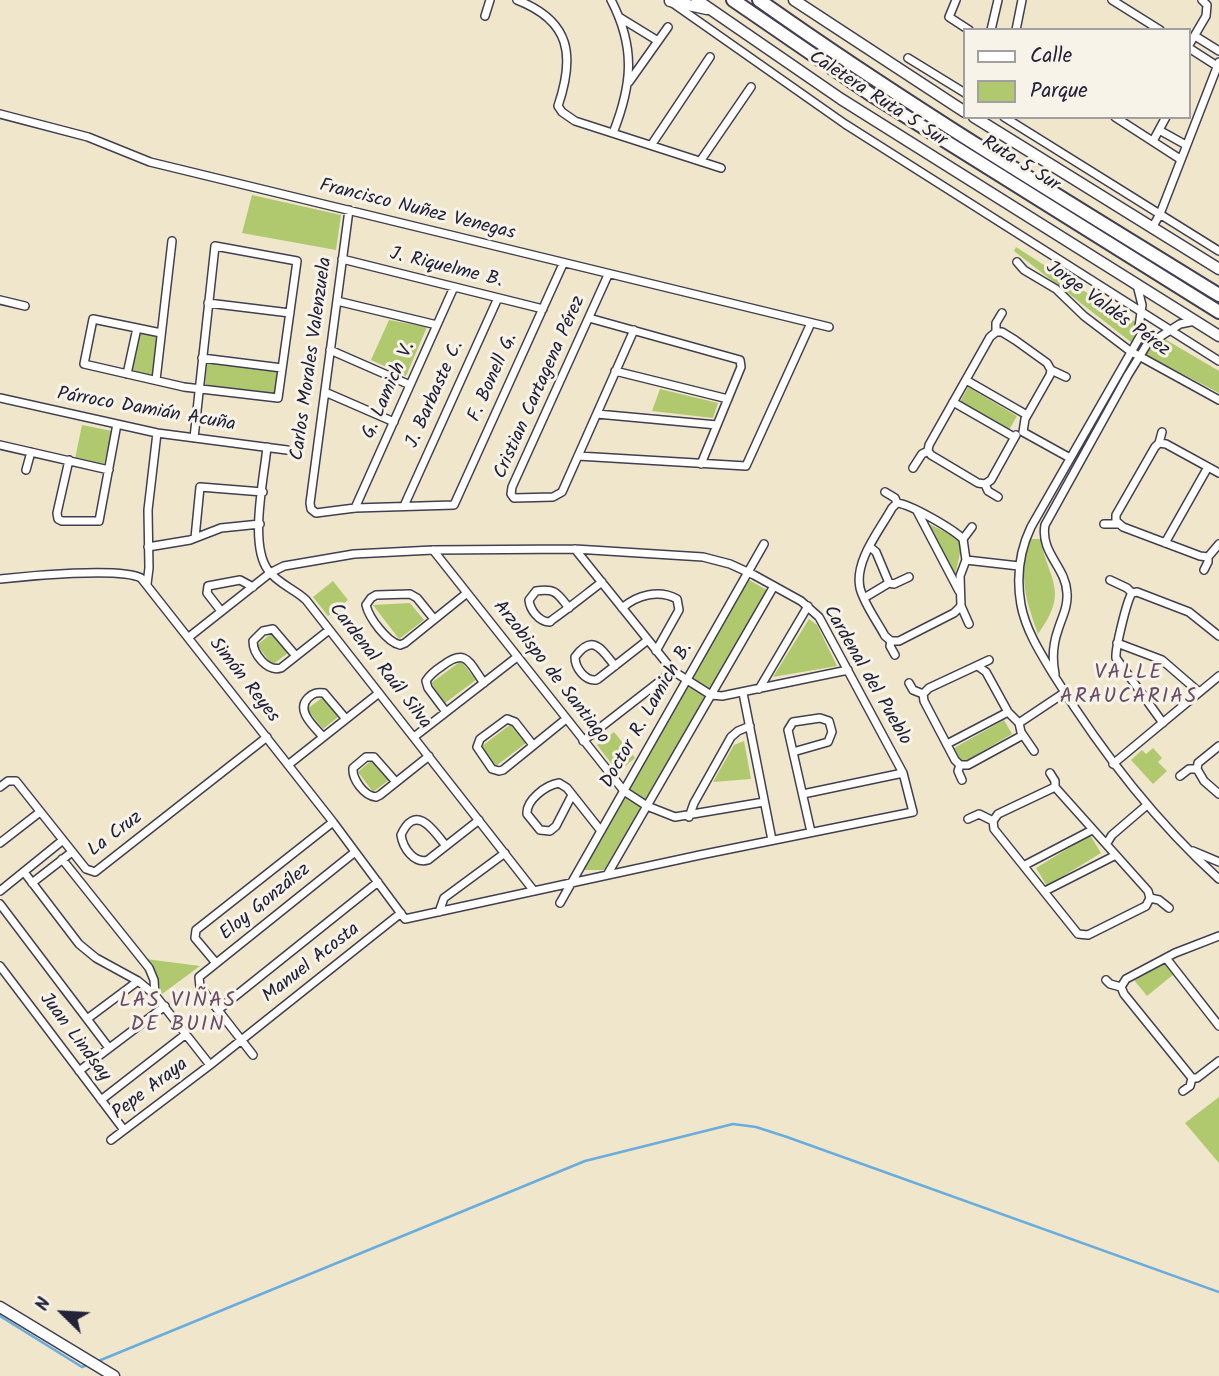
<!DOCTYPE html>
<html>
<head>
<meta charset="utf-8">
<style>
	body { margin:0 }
	#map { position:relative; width:1219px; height:1376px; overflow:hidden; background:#efe6cb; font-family:Kalam,sans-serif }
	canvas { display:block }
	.legend { position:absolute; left:963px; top:28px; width:228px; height:91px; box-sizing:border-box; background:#f7f3e8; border:2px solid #a29fa3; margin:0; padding:9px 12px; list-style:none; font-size:21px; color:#22223b }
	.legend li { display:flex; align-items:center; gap:14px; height:35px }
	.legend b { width:35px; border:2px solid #a29fa3 }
	.north { position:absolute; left:28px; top:1278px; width:70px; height:70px; -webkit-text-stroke:5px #f7f3e8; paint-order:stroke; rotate:294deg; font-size:19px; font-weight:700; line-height:28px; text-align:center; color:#22223b }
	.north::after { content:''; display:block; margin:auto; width:24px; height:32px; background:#22223b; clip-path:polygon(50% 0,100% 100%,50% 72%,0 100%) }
</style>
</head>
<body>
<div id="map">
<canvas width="1219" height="1376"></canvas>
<ul class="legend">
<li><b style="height:9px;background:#fff"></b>Calle</li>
<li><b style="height:19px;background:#b0c96f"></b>Parque</li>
</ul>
<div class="north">N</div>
</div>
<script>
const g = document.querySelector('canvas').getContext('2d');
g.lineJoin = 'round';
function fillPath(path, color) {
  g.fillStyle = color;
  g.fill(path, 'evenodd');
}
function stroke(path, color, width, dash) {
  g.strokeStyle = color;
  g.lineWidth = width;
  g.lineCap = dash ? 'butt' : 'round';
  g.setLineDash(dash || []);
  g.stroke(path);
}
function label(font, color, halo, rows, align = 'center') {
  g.font = font + ' Kalam,sans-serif';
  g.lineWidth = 6;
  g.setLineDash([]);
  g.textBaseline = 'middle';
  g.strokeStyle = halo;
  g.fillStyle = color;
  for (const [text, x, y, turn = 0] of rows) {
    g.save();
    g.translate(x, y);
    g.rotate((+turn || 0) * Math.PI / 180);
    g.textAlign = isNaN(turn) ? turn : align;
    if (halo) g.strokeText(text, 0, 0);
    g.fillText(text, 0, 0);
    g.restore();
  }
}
const green = new Path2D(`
	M252 195 341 215 336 250 242 233Z
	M1016 247 1095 298 1219 371V393L1150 357 1014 251Z
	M389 320 427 327 406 376 371 360Z
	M140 332 158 337 154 372 151 375 134 371 132 367Z
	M207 361 278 370 275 395 205 387Z
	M968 387 1017 416 1009 430 960 402Z
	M660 389 718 403 713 418 652 411Z
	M82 425 112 431 104 464 75 459Z
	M929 524 954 536 962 544 955 576Z
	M1029 539H1040C1050 583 1069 591 1038 634 1025 597 1019 579 1029 539Z
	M749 580 767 590 604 870H584Z
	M333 581 348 600 328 616 313 597Z
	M410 603 424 620 399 639 373 605Z
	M809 619 817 625 837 666 773 677Z
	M272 633 288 653 272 665 257 645Z
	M461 661 476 680 445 703 431 683Z
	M323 697 338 717 323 729 307 709Z
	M1004 720 1012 734 962 763 954 748Z
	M511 724 526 743 496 766 482 746Z
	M614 732 635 758 618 772 597 745Z
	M744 741 751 779 713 782 734 745Z
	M1153 748 1162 758 1158 762 1167 771 1153 784 1131 760 1142 750 1146 754Z
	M373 759 389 780 373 792 358 772Z
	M1090 835 1101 853 1047 886 1036 868Z
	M146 959 200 966 162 994 154 968Z
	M1165 963 1174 974 1147 996 1134 980Z
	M1219 1097V1163L1185 1123Z`);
const stream = new Path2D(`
	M0 1316 82 1367 90 1364
	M96 1362 585 1161 733 1124 756 1127 787 1137 1219 1292`);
const street = new Path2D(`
	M517 0C571 21 575 56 558 106L562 112 575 121 721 168
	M611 0C636 48 632 85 613 133
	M956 0 949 17 969 30
	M1112 0 1160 30
	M671 2 845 124 1219 361
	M485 16 490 0
	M619 17 658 41
	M991 30 998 0
	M1016 30 1022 0
	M1195 36 1219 51
	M1189 45 1206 16 1207 5 1202 0
	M1189 48 1217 66
	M908 58 965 93
	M629 82 668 27
	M0 114 88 137 150 162 829 327
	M1004 117 1219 251
	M1115 117 1180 159
	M1159 130 1186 145
	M1153 141 1166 117
	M652 144 710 57
	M701 160 751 87
	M349 210 310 503 311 509 316 513 355 508 454 505 563 264
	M1152 228 1160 214 1219 62
	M342 259 543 309
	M1017 262 1024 270 1056 289 1084 316 1130 351 1219 400
	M608 275 512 487 511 494 514 498 553 497 562 492 634 330
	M1137 285 1142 305 1139 327 1146 336 1158 338 1180 324 1195 321
	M0 300 25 306
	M337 301 437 325
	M208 303 290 313
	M589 318 740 360 741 367 701 464
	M996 332H1002L1015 340 1047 363 1051 370 1066 377
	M161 333 93 319 84 364 184 387 278 398 297 261 215 246 194 438
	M1142 333 1031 527C1019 552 1016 577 1021 605 1026 631 1041 654 1055 677 1101 751 1154 820 1219 879
	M330 350 410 385
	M202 358 282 368
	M615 371 728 399
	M127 374 137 328
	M156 380 172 241
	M966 380 1027 415
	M325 392 394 422
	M0 398 157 433 287 450
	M953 402 1014 437
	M597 414 717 425
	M1023 432 1025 419 1050 375 1051 370
	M1023 432 1070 458
	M1159 443 1162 432
	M0 445 109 470
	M267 447C264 478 249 545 268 570 278 584 295 589 306 600L534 891
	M928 451 931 455 978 483 985 484 988 491 998 497
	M578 456 746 466 811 323
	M69 460 57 513 58 519 62 521H99L117 424
	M913 468 922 454 928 451 929 445 990 337 996 332V323L1002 313
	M26 470 31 452
	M985 484 991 480 1016 435
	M885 492 895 498 897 503C910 504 953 529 963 539L966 560 960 576 961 606 969 624
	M404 506 498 298
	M355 508 454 287
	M917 511 959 591
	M1104 524H1118
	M195 538 200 487 263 492
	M963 539 972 527
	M1165 543 1208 467
	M148 547 190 540 221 528 260 524
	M870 547 876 552 889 583
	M575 549 673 671 711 695 722 696 848 670
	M433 550 624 791 647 806 675 817 764 802
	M1208 557 1200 556 1123 527 1116 521V515L1155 447 1159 443 1166 444 1219 473
	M966 560 1019 566
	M1204 570 1208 562V557L1219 544
	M0 579C26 576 121 567 141 578L333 822 405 919 700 855 913 812 903 773 819 617 801 601 754 575 730 564 703 557 575 549 433 550 354 554 284 566 270 573 189 637
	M1110 580 1127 588 1132 593 1137 592 1189 612 1219 636
	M147 584 149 568 148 510 157 433
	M1132 593C1127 600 1115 649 1116 658L1163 723
	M864 598 889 583 894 584 909 577
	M569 608C557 593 556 588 536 591L529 600C530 610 539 622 550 622L552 620C569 608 585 595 602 582
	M622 608C637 595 659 589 677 599L679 610 656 651
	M221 611 207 593 208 586 240 580 253 587
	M434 619 417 598 410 594 376 595 371 598 366 605C369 618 387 642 400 645L405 643 467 593
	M891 641H899L954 613 961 606
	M1117 643 1162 660 1199 692
	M895 655 890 646 891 641 885 636C877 621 864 604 860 588 854 561 880 530 892 508L897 503
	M296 656 273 629 263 631 253 641C253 654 267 672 281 668L329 630
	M615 666C601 649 593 633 575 657 575 668 585 681 596 680L598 679 644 643 647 640
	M979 667 986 672 1008 712 1019 723 1021 732 1034 751
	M1055 674C1052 659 1053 644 1058 630 1062 617 1068 607 1067 593 1066 567 1040 553 1045 525L1128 375 1151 338
	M909 683 913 690 923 694
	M759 689 808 606
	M743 693 772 840
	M923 694 924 701 955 760 960 765 958 771 962 780
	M923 694 929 688 989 660
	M446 712 428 688 426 681C430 674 436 670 442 666 467 647 469 663 484 683
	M1019 723 1064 693
	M323 737C315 727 295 711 308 698 313 693 317 692 324 693L346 719
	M414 737 517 657
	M583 741 673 671
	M947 744 1008 712
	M533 745 515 722 507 719 480 739 477 747 492 769 499 771 503 770 566 719
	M1219 746 1198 763 1197 769 1204 781 1219 794
	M793 752 828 742 832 732 829 721 820 718 793 722 788 730 811 832
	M1113 764 1219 676
	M288 765 379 693
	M960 765H968L1023 735
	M1050 773 1055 781V787L1148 891 1150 898
	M1180 776 1189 769H1197
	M396 782 374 757H366L353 768C352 779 364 796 376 797L380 795 429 756
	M0 787 8 781H16L86 869 95 872 267 737
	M803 794 903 773
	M572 795 556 826 550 831 540 830 527 814C526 800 546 785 559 783L567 788 601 831
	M689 817 694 803 731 737 738 731 750 726
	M968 819 979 814 993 821
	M993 821 994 829 1078 934 1088 935 1146 906 1150 898
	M993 821 998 814 1055 787
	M0 843 40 812
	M1107 843 1112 835 1147 805
	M446 846C434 831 416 802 401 835 403 848 414 864 428 860L479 820
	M1193 851 1219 862
	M62 859 149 968 154 980 155 995
	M1025 865 1092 830
	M24 872 79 944 96 958 138 981 155 995 210 1065
	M607 875 774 586
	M32 883 72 852
	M0 891 63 840
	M1045 891 1114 856
	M1150 898 1159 900 1169 908
	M560 903 764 544
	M0 904 109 1048
	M439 912 444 898 505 853
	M1166 958 1219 1026
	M216 963 195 938 196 930 333 822
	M0 966 124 1130
	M1106 980 1110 984 1121 987
	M1121 987 1124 994 1192 1078
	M1121 987 1126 979 1175 953 1219 936
	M218 1010 378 882
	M87 1019 138 981
	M253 1055 200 987 199 977 355 852
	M79 1071 165 1006
	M1183 1091 1190 1086 1192 1078H1197L1219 1061
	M101 1100 186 1034
	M111 1140 210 1065 401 913`);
const secondary = new Path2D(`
	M697 0 841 99 1219 336
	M794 0 965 112
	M670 1 707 9
	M974 117 1219 269
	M0 1307 114 1376`);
const highway = new Path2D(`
	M733 0 870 94 1219 312
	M759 0C907 105 1064 199 1219 295`);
const streetNames = [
	["Caletera Ruta 5 Sur",877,100,33],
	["Ruta 5 Sur",1020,165,32],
	["Francisco Nuñez Venegas",417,211,14],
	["J. Riquelme B.",446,269,14],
	["Jorge Valdés Pérez",1107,310,36],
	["Carlos Morales Valenzuela",313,359,-82],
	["F. Bonell G.",494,378,-66],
	["Cristian Cartagena Pérez",541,388,-66],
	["G. Lamich V.",390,391,-66],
	["J. Barbaste C.",436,395,-66],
	["Párroco Damián Acuña",146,411,10],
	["Cardenal Raúl Silva",379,667,52],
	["Arzobispo de Santiago",550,673,52],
	["Cardenal del Pueblo",866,676,60],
	["Simón Reyes",243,681,52],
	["Doctor R. Lamich B.",648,716,-60],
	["La Cruz",116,835,-37],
	["Eloy González",266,903,-39],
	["Manuel Acosta",312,964,-38],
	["Juan Lindsay",74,1038,53],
	["Pepe Araya",151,1090,-37]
];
const neighbourhoodNames = [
	["VALLE",1129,674],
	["ARAUCARIAS",1129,698],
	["LAS VIÑAS",178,1002],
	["DE BUIN",178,1026]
];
fillPath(green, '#b0c96f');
stroke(stream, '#68addd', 2.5);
stroke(street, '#413f51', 10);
stroke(secondary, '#413f51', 13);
stroke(highway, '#413f51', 16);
stroke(street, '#fff', 7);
stroke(secondary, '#fff', 10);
stroke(highway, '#fff', 12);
label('19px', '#22223b', '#f7f3e8', streetNames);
g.letterSpacing = '2px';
label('21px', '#694c66', '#f7f3e8', neighbourhoodNames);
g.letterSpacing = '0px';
</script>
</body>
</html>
